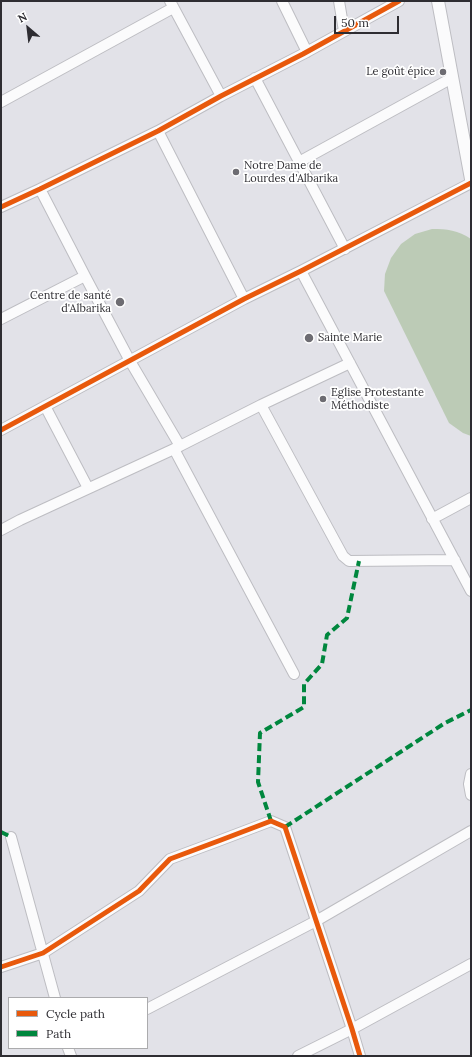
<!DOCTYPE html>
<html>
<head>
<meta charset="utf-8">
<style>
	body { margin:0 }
	#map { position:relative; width:472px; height:1057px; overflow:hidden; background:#e2e2e8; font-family:Lora,serif }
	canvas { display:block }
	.frame { position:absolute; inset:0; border:2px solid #2e2d32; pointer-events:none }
	.legend { position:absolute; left:8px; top:997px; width:140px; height:52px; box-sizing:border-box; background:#fff; border:1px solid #ababad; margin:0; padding:5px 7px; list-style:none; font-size:12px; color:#2e2d32 }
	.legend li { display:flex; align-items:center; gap:8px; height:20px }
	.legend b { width:20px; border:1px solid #ababad }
	.north { position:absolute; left:8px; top:8px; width:40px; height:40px; -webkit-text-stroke:3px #fff; paint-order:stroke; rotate:332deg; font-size:11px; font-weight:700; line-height:16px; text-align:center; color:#2e2d32 }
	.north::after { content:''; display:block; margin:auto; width:14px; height:18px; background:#2e2d32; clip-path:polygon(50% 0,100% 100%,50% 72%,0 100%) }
	.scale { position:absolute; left:334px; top:16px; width:65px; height:18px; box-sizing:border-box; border:2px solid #2e2d32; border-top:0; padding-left:5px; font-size:12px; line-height:14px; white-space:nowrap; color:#2e2d32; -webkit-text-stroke:3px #fff; paint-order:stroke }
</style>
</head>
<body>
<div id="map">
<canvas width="472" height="1057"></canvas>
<div class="frame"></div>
<ul class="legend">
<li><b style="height:5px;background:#e8590c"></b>Cycle path</li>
<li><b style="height:5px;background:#00873e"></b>Path</li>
</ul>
<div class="north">N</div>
<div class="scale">50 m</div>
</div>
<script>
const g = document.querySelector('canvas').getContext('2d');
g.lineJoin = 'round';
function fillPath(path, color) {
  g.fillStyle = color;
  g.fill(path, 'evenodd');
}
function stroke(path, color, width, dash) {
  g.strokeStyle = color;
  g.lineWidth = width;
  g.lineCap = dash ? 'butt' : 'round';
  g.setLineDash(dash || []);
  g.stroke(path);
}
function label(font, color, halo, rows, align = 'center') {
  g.font = font + ' Lora,serif';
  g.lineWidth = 3.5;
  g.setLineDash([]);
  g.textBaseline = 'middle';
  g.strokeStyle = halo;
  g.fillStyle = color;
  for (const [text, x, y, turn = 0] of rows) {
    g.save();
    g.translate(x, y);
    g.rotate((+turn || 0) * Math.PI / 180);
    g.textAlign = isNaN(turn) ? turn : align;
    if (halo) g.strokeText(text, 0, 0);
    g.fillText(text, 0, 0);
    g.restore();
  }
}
const green = new Path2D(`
	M432 229C447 229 458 230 471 239V436L463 433 449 423 384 291 385 274 391 258 401 244 415 234Z`);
const minor = new Path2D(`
	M170 1 221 96
	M282 1 307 52
	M339 1 344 31
	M255 78 345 249
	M1 102 173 8
	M158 131 244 299
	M299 162 452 78
	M40 189 85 276 130 361 180 446
	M1 207 40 189 158 131 221 96 303 54 399 1
	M301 271 471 591
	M1 319 85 276
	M261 405 343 556 349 561 455 560
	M45 406 88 488
	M1 430 244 299 301 271 471 183
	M174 449 294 674
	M432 519 471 498
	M1 530 20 520 174 449 261 405 350 363
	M471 774 469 784 471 795
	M11 837 55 998
	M1 967 43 953 139 891 170 859 221 840 271 821 285 827 352 1029 360 1056
	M147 1009 316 921 471 831
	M68 1048 71 1056
	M298 1056 352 1029 471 964`);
const tertiary = new Path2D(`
	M438 1 471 179`);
const quiet = new Path2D(`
	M271 821 258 782 260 733 304 707V684L322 664 327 635 347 618 359 561
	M285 827 445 723 471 710
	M1 832 11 837`);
const cycleway = new Path2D(`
	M1 207 40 189 158 131 221 96 303 54 399 1
	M1 430 244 299 301 271 471 183
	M1 967 43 953 139 891 170 859 221 840 271 821 285 827 352 1029 360 1056`);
const markers = [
	[443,72,4,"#6d6c72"],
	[236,172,4,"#6d6c72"],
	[120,302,5,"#6d6c72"],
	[309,338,5,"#6d6c72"],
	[323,399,4,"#6d6c72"]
];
const poiNames = [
	["Le goût épice",435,72,"right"],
	["Notre Dame de",244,166],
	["Lourdes d'Albarika",244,179],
	["Centre de santé",111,296,"right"],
	["d'Albarika",111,309,"right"],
	["Sainte Marie",318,338],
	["Eglise Protestante",331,393],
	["Méthodiste",331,406]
];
fillPath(green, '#bccbb6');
stroke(minor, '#bdbdc2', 12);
stroke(tertiary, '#bdbdc2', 14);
stroke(minor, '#fbfbfc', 10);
stroke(tertiary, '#fbfbfc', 12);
stroke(quiet, '#00873e', 4, [8, 4]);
stroke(cycleway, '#e8590c', 5);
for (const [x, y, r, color] of markers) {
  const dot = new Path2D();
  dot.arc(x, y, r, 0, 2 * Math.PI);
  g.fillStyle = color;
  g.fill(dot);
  stroke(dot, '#fff', 1.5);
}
label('11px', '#2e2d32', '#fff', poiNames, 'left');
</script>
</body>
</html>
